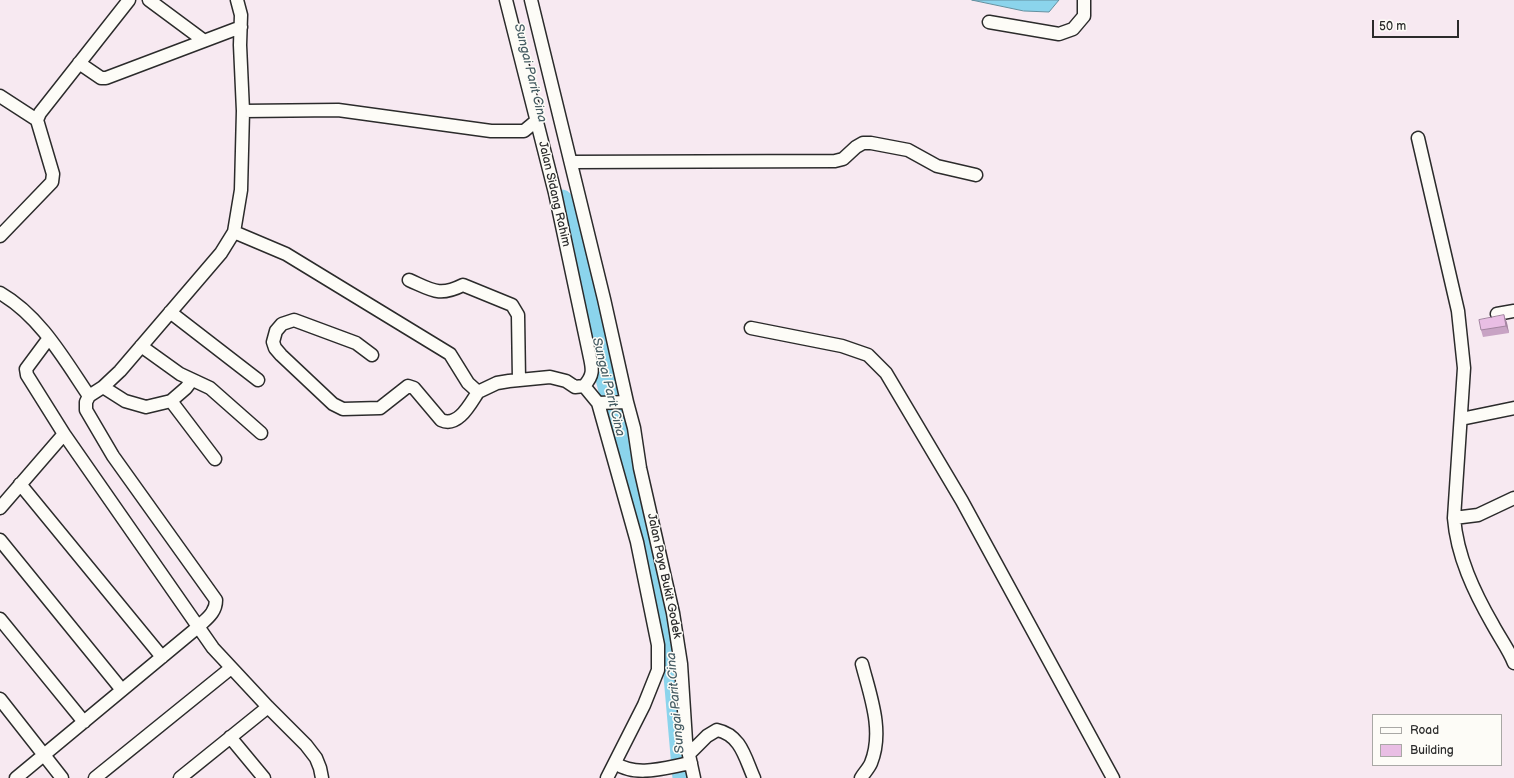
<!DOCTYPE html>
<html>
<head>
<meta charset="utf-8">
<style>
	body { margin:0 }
	#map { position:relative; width:1514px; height:778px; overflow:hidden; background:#f7e9f1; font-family:"Balsamiq Sans",sans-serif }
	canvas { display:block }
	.legend { position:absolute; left:1372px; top:714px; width:130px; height:52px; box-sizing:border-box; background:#fdfcf7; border:1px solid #a9a8a5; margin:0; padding:5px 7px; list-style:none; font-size:12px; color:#2b2b2b }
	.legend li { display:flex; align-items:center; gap:8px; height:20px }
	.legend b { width:20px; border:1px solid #a9a8a5 }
	.scale { position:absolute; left:1372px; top:20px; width:87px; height:18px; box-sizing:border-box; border:2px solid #2b2b2b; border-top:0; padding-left:5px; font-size:12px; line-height:14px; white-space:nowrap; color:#2b2b2b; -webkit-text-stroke:3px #fdfcf7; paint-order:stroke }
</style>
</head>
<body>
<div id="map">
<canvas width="1514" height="778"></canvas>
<ul class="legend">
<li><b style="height:5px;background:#fdfcf7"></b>Road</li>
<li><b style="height:11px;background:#e9bee4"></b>Building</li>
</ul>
<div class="scale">50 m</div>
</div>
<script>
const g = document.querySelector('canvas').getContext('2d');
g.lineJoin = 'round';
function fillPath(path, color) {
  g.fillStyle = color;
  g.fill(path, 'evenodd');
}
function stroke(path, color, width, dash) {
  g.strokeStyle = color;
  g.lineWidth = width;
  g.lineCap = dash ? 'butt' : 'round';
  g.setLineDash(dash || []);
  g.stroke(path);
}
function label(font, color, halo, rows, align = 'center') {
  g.font = font + ' "Balsamiq Sans",sans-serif';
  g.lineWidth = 3;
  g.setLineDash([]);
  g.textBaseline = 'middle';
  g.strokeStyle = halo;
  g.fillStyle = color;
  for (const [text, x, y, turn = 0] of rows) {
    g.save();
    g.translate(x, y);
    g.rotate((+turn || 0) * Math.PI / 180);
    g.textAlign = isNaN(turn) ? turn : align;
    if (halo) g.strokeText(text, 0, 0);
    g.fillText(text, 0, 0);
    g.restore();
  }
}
const water = new Path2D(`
	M972 0H1059L1049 12 1024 11Z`);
const river = new Path2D(`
	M562 200 671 642 683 778`);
const minor = new Path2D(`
	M149 0 203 40
	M506 0 555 193 589 353C592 368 595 374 584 386
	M531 0 604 299 627 402
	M989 22 1059 34 1073 29 1084 16V0
	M79 63 101 78H106L241 27
	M0 96 37 120
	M243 111 338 110 491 131H524L536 121
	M1418 138 1458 311 1464 368 1454 518C1457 556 1474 592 1493 625 1500 638 1509 650 1514 663
	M571 162 835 161 843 159 856 147 863 143H871L908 150 937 166 976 175
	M234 232 286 254 450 354 468 383 478 392 497 383 509 381 550 377 566 381 575 387 584 386
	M0 236 52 182 53 174 37 120 40 113 129 0
	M409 280C432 290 439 297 463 285L512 305 518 315 519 380
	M0 293C40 316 64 359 89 396L86 402V410L113 456 216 600C216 613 206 619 198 627L16 778
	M170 312 258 380
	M1497 314 1514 311
	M751 328 842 346 868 355 886 373 962 501 1113 778
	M49 338 26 369 27 375 64 434 213 648 268 707 306 745 316 758 320 768 322 778
	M141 346 180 374 210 388 261 433
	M372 355 356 343 294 320 282 324 276 331 273 342 275 348 281 355 333 404 343 409 380 408 408 386 414 388 441 420C458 428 470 404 478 392
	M192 380 186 388 171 401 215 459
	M584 386 598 403 627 402 634 428 640 468 673 613 681 664 686 741 694 778
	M103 387 125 401 146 407 171 401
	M89 396 103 387 120 371 221 253 234 232 241 190 243 111 240 45 241 15 237 0
	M598 403 637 542 658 645V670L644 705 607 778
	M1461 419 1514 408
	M20 484 162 657
	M0 508 64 434
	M1454 518 1478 515 1514 498
	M0 540 122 690
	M0 619 84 722
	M0 699 62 778
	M230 737 264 778
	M689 754 707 736 717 730C741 735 745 758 754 778
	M615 763C637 778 667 767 691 763
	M95 778 231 668
	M180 778 268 707
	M861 778C864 773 869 768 871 763 884 731 870 695 862 664`);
const wall = new Path2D(`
	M1504 315 1507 323 1509 333 1483 337 1481 330Z`);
const shadedWall = new Path2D(`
	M1504 315 1507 323 1509 333 1506 326Z`);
const building = new Path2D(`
	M1504 315 1506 326 1481 330 1479 320Z`);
const streetNames = [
	["Jalan Sidang Rahim",554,194,77],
	["Jalan Paya Bukit Godek",664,576,78]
];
const waterNames = [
	["Sungai Parit Cina",530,73,76],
	["Sungai Parit Cina",608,387,76],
	["Sungai Parit Cina",676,703,-95]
];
fillPath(water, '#8bd4ec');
stroke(water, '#65909f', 1);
stroke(river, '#8bd4ec', 21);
stroke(minor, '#2b2b2b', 15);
stroke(minor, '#fdfcf7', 12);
fillPath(wall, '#c8a3c4');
fillPath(shadedWall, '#a385a0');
fillPath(building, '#e9bee4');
stroke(building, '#a385a0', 1);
label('12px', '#2b2b2b', '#fdfcf7', streetNames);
label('italic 13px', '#485e65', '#fdfcf7', waterNames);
</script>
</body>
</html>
